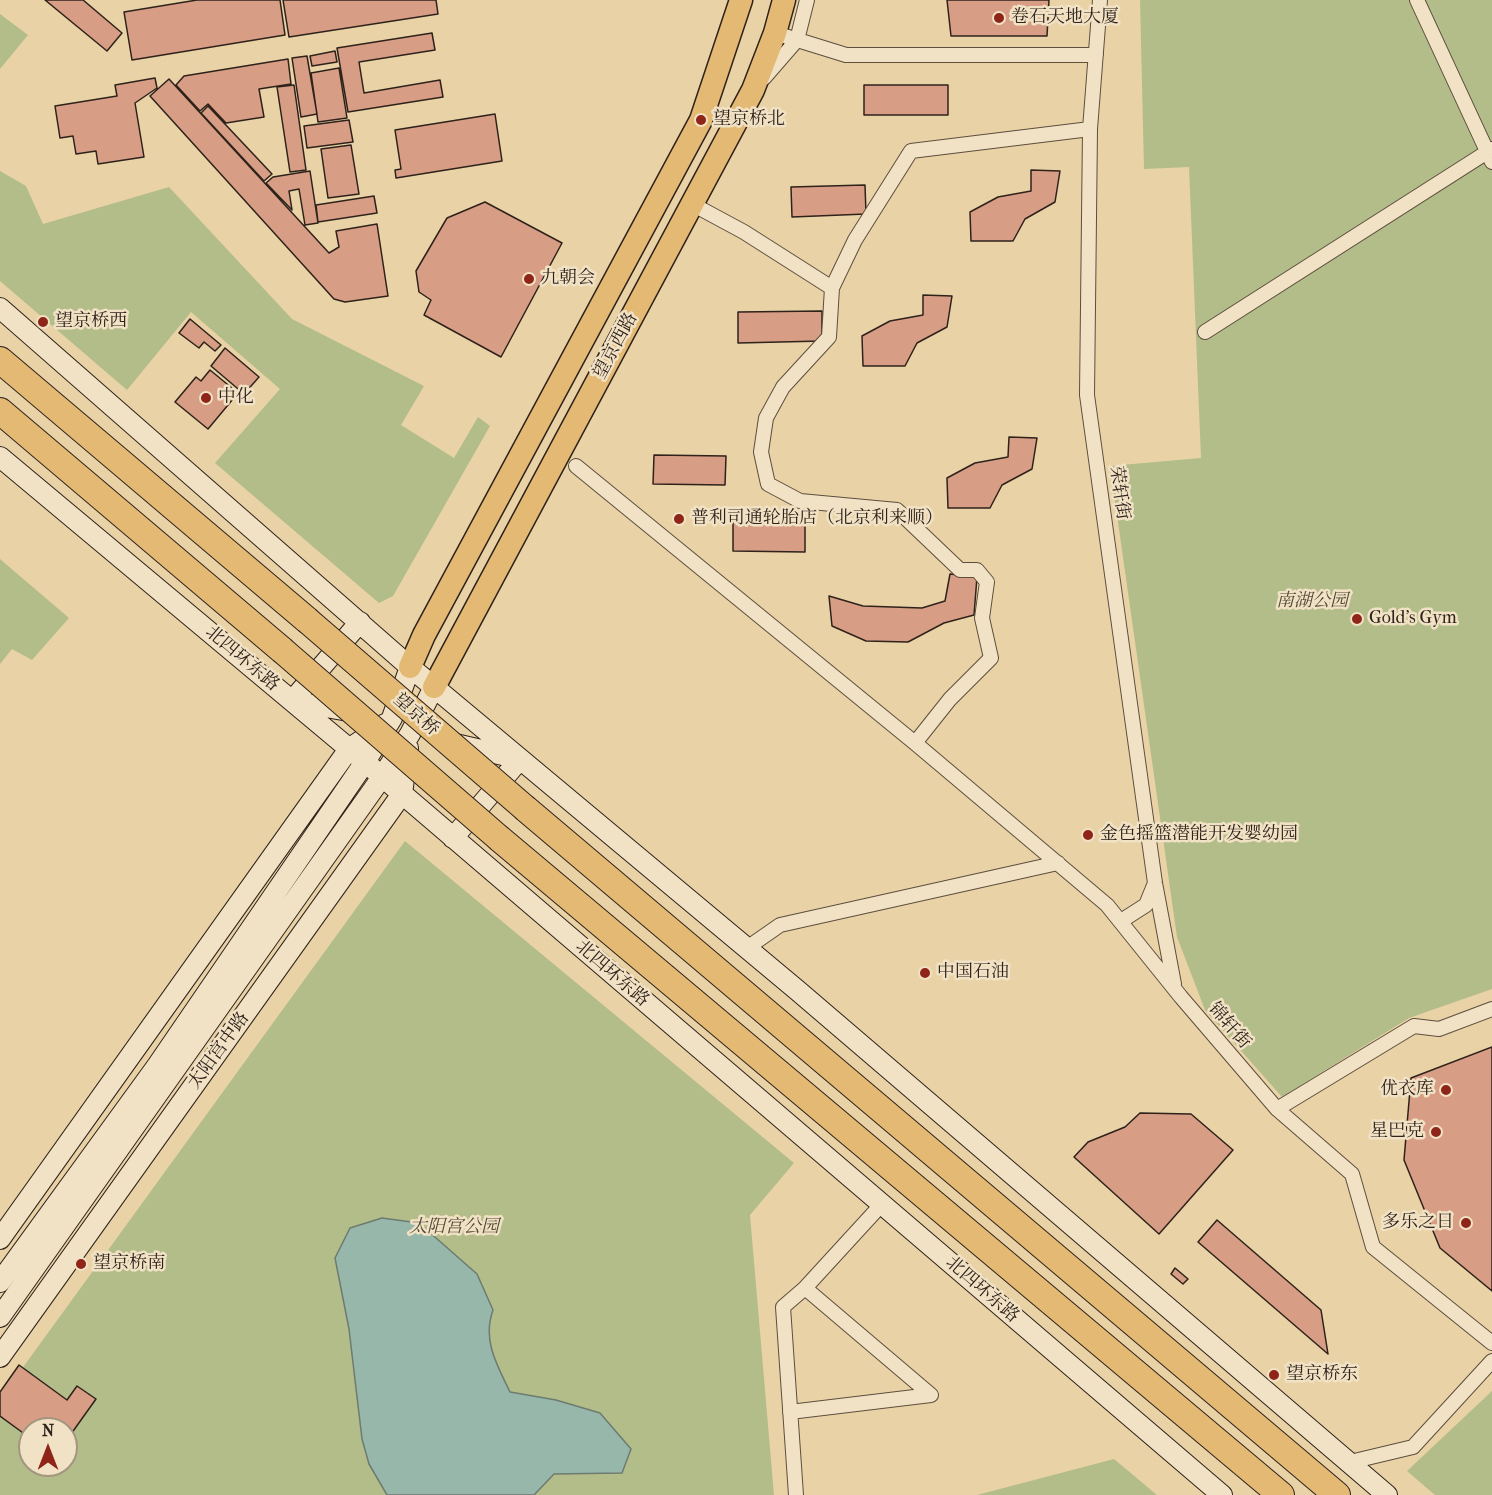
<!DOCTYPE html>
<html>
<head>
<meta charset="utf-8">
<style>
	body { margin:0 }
	#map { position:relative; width:1492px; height:1495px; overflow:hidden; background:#e9d2a6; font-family:"IM FELL French Canon",serif }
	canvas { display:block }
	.north { position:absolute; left:18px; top:1417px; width:60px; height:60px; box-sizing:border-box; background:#f1e2c5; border:2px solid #a39581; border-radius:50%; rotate:0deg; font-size:16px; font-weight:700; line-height:24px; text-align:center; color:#2e221b }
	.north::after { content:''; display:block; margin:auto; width:21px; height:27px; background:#8f2418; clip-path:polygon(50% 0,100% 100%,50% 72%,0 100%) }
</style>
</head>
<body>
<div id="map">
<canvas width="1492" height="1495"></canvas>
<div class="north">N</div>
</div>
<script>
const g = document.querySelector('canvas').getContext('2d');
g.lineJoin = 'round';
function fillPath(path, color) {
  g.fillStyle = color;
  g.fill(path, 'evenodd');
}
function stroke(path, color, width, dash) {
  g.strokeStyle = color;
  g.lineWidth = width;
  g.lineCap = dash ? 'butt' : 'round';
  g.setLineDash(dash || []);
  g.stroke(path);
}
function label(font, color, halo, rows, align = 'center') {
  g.font = font + ' "IM FELL French Canon","Noto Serif SC",serif';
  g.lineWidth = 5;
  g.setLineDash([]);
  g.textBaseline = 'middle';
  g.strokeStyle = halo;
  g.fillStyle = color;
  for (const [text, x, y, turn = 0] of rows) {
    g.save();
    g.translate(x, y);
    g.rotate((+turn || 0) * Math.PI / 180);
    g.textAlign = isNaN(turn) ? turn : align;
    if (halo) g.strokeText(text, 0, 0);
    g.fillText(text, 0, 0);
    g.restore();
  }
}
const green = new Path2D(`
	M1140 0H1492V989L1409 1018 1282 1097 1205 1010 1177 937 1110 466 1201 458 1189 167 1144 169Z
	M0 14 28 35 0 69Z
	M0 171 26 186 43 224 169 187 292 319 424 386 401 425 454 458 478 417 490 426 393 596 379 603 215 463 280 389 191 312 127 390 0 281Z
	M0 559 69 618 32 660 12 649 0 664Z
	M405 841 794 1163 750 1215 774 1495H0V1399ZM30 1429H66V1465H30Z
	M1492 1391V1495H1435L1407 1471Z
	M1114 1459 1157 1495H977Z`);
const water = new Path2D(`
	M382 1218 419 1223 477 1274 493 1310C482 1340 497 1365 510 1392L556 1400 600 1413 631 1449 622 1473 554 1474 534 1495H387L369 1464 362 1439 349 1329 335 1258 350 1228Z`);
const building = new Path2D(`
	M45 0H83L122 33 107 51Z
	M197 0H280L285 35 132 60 124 12Z
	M283 0H436L438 14 289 37Z
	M947 0H1049L1047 36H951Z
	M432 33 435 50 359 62 364 93 440 80 443 97 348 112 337 48Z
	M335 51 337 62 312 66 310 56Z
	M307 56 317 114 301 117 292 58Z
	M288 59 291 84 259 89 264 117 226 123 208 104 200 111 176 85 184 76Z
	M339 68 347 118 318 122 311 73Z
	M155 78 157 88 135 103 144 157 98 164 96 151 76 154 73 136 60 138 55 106 117 96 115 85Z
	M169 79 329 253 339 247 336 231 377 224 388 296 345 302 334 299 150 96Z
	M294 85 306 170 290 172 277 87Z
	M864 85H948V115H864Z
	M208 106 272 174 264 181 201 113Z
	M495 114 502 161 396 178 395 170 401 169 395 130Z
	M349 120 353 142 307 148 304 126Z
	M351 145 359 194 328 198 321 149Z
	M1031 170 1060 171 1055 202 1025 219 1013 241H971L970 212 998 197 1031 191Z
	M310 171 318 223 305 225 299 189 289 191 292 210 266 183 273 177Z
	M865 185 866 214 792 217 791 187Z
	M374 196 377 213 318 222 316 205Z
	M485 202 562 243 501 357 424 315 431 300 419 292 416 271 447 218Z
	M923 295 952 296 947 327 917 343 905 366H863L862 336 890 321 923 315Z
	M822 311V341L738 343V312Z
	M190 319 221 345 215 351 204 342 199 348 179 333Z
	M225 348 259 377 244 394 211 366Z
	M210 370 238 393 208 429 175 402 196 377 201 381Z
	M1009 437 1037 438 1032 469 1002 485 990 508H948L947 478 975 463 1008 457Z
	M654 455 726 456 725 485 653 484Z
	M733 522 805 523V552L733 551Z
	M950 574 977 577 974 615 944 623 908 642 866 641 832 626 829 596 863 606 922 608 945 601Z
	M1492 1047V1291L1440 1248 1404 1160 1411 1078Z
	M1140 1113 1191 1114 1233 1150 1159 1234 1074 1157 1088 1142 1125 1127Z
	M1217 1220 1321 1310 1328 1354 1198 1242Z
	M1175 1268 1188 1279 1183 1284 1171 1274Z
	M19 1365 67 1400 77 1386 96 1399 66 1441V1429H30V1438L0 1416V1392Z`);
const street = new Path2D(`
	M1100 0 1090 129 1087 395 1155 883 1174 984
	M1417 0 1492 162
	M775 33 846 55H1096
	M764 78 797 40 807 0
	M692 204 744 232 832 288
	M1205 332 1492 149
	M576 466 915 743 1107 905 1181 997 1277 1109 1352 1174 1373 1247 1492 1343
	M915 743 950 699 991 658 982 618 987 582 977 570H960L897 510 800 501 768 484 761 452 766 418 783 387 829 337 832 288 855 240 911 151 1090 129
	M1121 921 1146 905 1155 883
	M747 948 780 925 1058 863
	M1277 1109 1414 1026 1439 1029 1492 1009
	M790 1412 931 1395 805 1288
	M1350 1462 1413 1447 1492 1361
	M796 1495 783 1307 805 1288 882 1204`);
const secondary = new Path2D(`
	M0 308 410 667 797 990 1387 1495
	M0 457 365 762 1222 1495
	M292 701 354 712
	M292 701 360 622
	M451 743 520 759 453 838
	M0 1239 349 749 385 724
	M0 1282 157 1066 365 762 392 718 410 667
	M0 1317 382 777 410 734 434 687
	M0 1357 402 794 408 748`);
const primary = new Path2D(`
	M410 667 424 635 701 120 741 0
	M434 687 753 90 775 33 784 0`);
const highway = new Path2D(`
	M0 360 307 620
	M0 411 282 650
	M526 809 1337 1495
	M500 839 1281 1495`);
const highwayBridge = new Path2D(`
	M307 620 526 809
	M282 650 500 839`);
const markers = [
	[999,18,6,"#8f2418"],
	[701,120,6,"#8f2418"],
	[529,279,6,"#8f2418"],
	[43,322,6,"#8f2418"],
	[206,398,6,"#8f2418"],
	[679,519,6,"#8f2418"],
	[1357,619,6,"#8f2418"],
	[1088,835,6,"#8f2418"],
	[925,973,6,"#8f2418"],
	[1446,1090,6,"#8f2418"],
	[1436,1132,6,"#8f2418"],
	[1466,1223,6,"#8f2418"],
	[81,1264,6,"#8f2418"],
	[1274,1375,6,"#8f2418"]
];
const poiNames = [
	["卷石天地大厦",1011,18],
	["望京桥北",713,120],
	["九朝会",541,279],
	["望京桥西",55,322],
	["中化",218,398],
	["普利司通轮胎店（北京利来顺）",691,519],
	["Gold's Gym",1369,619],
	["金色摇篮潜能开发婴幼园",1100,835],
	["中国石油",937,973],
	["优衣库",1434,1090,"right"],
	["星巴克",1424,1132,"right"],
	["多乐之日",1454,1223,"right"],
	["望京桥南",93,1264],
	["望京桥东",1286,1375]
];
const streetNames = [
	["望京西路",616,346,-62],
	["荣轩街",1119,493,82],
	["北四环东路",242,659,40],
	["望京桥",416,715,41],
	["北四环东路",612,974,41],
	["锦轩街",1229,1026,49],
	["太阳宫中路",219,1051,-54],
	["北四环东路",982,1290,41]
];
const parkNames = [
	["南湖公园",1312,602],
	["太阳宫公园",454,1228]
];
fillPath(green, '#b3bd89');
fillPath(water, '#97b7ab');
stroke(water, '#6d7b71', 1.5);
fillPath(building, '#d79e85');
stroke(building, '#2e221b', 1.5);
stroke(street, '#5d4e3e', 16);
stroke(secondary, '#2e221b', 22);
stroke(primary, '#2e221b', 25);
stroke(highway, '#2e221b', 28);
stroke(street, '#f1e2c5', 14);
stroke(secondary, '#f1e2c5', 20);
stroke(primary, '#e4b973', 22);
stroke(highway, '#e4b973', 26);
stroke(highwayBridge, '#2e221b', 28, []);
stroke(highwayBridge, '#e4b973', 26);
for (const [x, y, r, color] of markers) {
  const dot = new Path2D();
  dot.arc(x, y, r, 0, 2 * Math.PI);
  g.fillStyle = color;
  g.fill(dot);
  stroke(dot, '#f1e2c5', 2);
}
label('18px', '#2e221b', '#f1e2c5', poiNames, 'left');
label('18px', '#2e221b', '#f1e2c5', streetNames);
label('italic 18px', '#4f4936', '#f1e2c5', parkNames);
</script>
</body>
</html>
